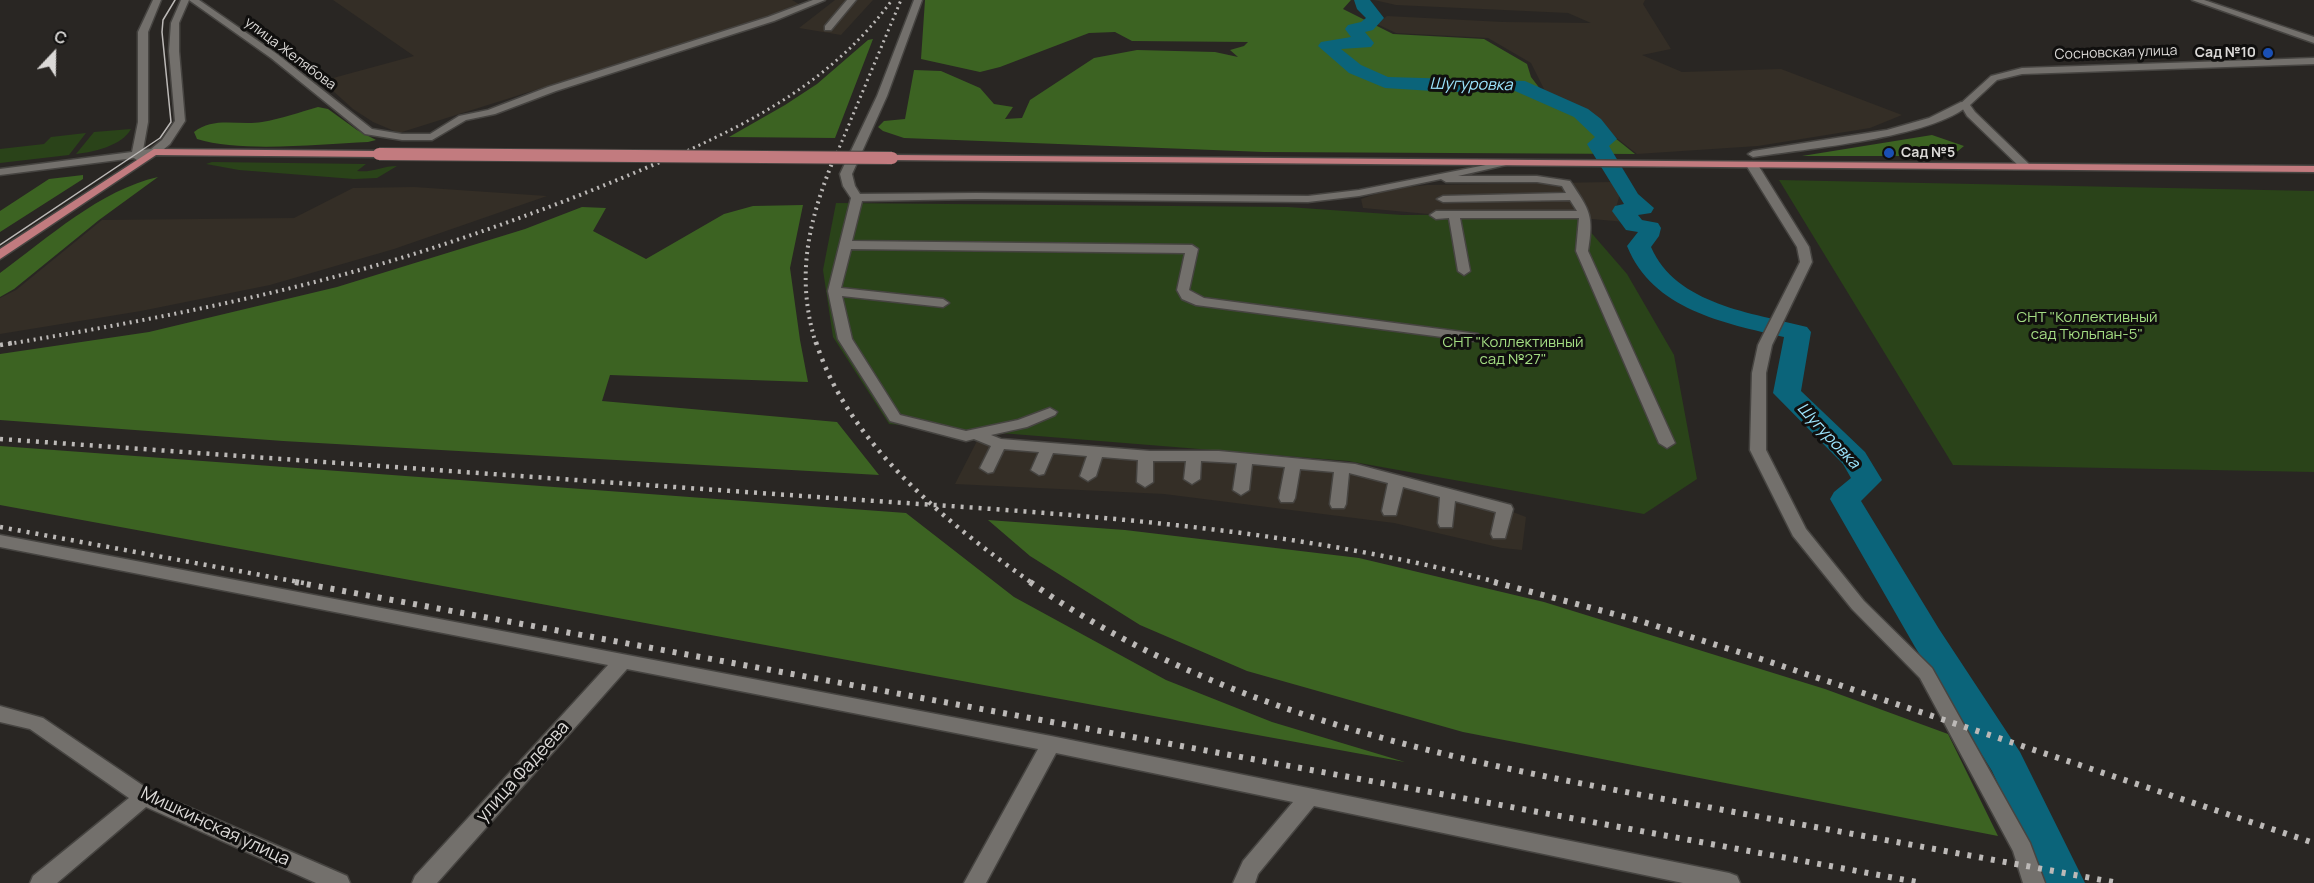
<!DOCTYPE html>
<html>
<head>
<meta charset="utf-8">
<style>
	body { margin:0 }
	#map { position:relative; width:2314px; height:883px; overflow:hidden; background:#292623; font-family:Manrope,sans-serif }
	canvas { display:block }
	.north { position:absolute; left:24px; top:24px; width:60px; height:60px; -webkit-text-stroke:4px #100f0e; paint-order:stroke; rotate:22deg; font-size:16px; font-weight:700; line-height:24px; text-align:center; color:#dbd9d7 }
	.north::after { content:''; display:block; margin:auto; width:21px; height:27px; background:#dbd9d7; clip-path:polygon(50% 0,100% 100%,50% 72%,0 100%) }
</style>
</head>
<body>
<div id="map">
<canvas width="2314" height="883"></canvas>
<div class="north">С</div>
</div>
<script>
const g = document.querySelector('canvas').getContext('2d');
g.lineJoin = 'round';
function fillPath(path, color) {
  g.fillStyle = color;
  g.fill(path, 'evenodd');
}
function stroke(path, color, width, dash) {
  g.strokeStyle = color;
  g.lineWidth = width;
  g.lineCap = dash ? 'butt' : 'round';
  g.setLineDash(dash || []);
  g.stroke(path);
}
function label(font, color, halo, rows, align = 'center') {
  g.font = font + ' Manrope,sans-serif';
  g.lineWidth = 6;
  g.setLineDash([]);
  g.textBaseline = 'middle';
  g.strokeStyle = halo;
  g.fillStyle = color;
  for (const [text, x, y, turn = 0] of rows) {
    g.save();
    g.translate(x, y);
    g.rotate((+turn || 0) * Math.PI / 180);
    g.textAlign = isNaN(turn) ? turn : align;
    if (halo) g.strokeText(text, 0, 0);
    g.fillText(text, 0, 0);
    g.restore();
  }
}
const built = new Path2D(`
	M333 0H792L802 6 399 133 373 122 353 109 322 81 414 56Z
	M835 0H873L841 35 799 28Z
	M1374 0H1645L1643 4 1671 49 1642 55 1682 72 1781 69 1902 115 1870 128 1758 146 1637 154 1580 109 1546 93 1531 63 1488 38 1396 33 1377 24 1387 16 1503 22 1591 23 1568 13 1396 5Z
	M1612 182 1620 194 1615 211 1625 222 1559 216H1450L1363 208 1361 199 1390 189 1427 185Z
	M414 187 547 196 394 249 270 285 141 311 0 334V298L16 290 102 220 294 218 353 188Z
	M978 439 1173 459 1310 463 1505 509 1526 517 1522 550 1502 548 1394 523 1164 494 955 484Z`);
const green = new Path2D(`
	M131 129C122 146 93 152 76 154L94 132Z
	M86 133 69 155 0 163V149L44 144 51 137Z
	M212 162 366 164 357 171C372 173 382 166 397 166L377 178 354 179 239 170 206 164Z
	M1779 180 2314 191V472L1953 465Z
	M836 203 1288 207 1402 215 1575 214 1627 274 1674 355 1697 479 1644 514 1348 461 889 424 833 337 823 270Z`);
const forest = new Path2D(`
	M925 0H1351L1343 9 1393 34 1484 39 1527 64 1531 77 1544 94 1580 110 1635 154 1264 152 904 138 883 131 878 127 884 121 905 119 914 70 941 71 980 88 994 104 1013 107 1005 119 1022 118 1030 100 1094 58 1137 50 1215 52 1238 57 1230 50 1244 46 1248 42 1132 41 1115 32 1089 33 1000 67 980 72 921 59Z
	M873 39 835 138 729 137 785 105 817 84 868 40Z
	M318 107 328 109 357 130 376 140 368 142C320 144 242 153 197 139L194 132C214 116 239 126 262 122 281 119 300 112 318 107Z
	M1932 135 1964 146 1952 156H1802Z
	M83 175V179L0 232V211L49 179Z
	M158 177 99 220 14 289 0 297V273C48 238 100 190 158 177Z
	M803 205 790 268 800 340 808 382 610 375 602 401 837 422 879 475 283 441 0 420V354L149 332 337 287 525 229 582 207 606 208 593 231 646 259 724 214 753 206Z
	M0 446 906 513 1014 597 1166 680 1272 722 1405 762 0 505Z
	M988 520 1125 530 1359 558 1544 602 1825 689 1948 734 1998 836 1463 732 1247 671 1140 625 1030 556Z`);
const river = new Path2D(`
	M1354 0H1370L1384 18 1373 30 1365 32 1374 43 1371 47 1341 49 1361 65 1388 77 1525 81 1588 109 1601 119 1617 139 1609 146 1638 194 1654 208 1651 213 1638 215 1642 220 1658 223 1661 228 1659 236 1651 247C1676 305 1753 313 1807 327L1811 332 1801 391 1865 452 1882 480 1861 501 1939 629 2020 752 2085 883H2045L1992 771 1915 647 1830 499 1834 492 1851 478 1843 464 1773 393 1784 337C1724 323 1653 310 1627 246L1638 232 1626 230 1612 211 1615 206 1624 204 1587 144 1595 137 1574 117 1515 91 1449 92 1385 88 1349 73 1318 46 1321 42 1351 37 1345 29 1348 25 1361 22 1366 18 1357 9Z`);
const minor = new Path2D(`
	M189 0H199L277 54 372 129 402 134H430L459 116 488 110 548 87 768 17 813 0H825L774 21 556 91 495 114 466 120 432 140H402L365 134 271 58Z
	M847 0H856L831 30H825V26Z
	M914 0H922L887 96 852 174 855 186 860 194 976 193 1308 196 1359 190 1506 161V165L1458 176H1537L1570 181C1590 211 1594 215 1588 251L1675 443 1667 448 1659 443 1576 251 1579 218H1460L1470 271 1464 275 1458 271 1449 218 1436 219 1430 215 1436 211H1577L1570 200 1443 202 1437 199 1443 196 1566 193 1562 186 1537 182H1446L1441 179 1359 196 1308 202 976 199 862 201 852 241 1192 245 1198 249 1189 290 1204 298 1478 334 1480 337 1478 340 1473 341 1196 305 1182 299 1177 290 1185 253 851 249 841 288 943 299 949 303 943 307 842 296 852 339 900 415 966 431 1018 420 1050 408 1057 412 1055 415 1027 427 991 435 1001 439 1150 451H1219L1355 464 1511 505 1513 509 1505 538H1493L1491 534 1496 512 1455 501 1452 527H1440L1438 523 1440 497 1403 487 1396 515H1384L1382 511 1388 483 1349 473 1346 504 1344 508H1332L1330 504 1334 472 1300 469 1295 498 1293 502H1281L1279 498 1285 467 1252 464 1249 490 1241 495 1233 490 1237 463 1201 461 1200 479 1192 484 1184 479 1186 461H1153V482L1145 487 1137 482 1138 460 1102 457 1096 476 1088 481 1080 476 1087 456 1053 453 1044 474 1039 475 1031 470 1039 452 1004 449 993 472 988 473 980 468 991 446 974 439 966 441 890 421 838 339 828 291 851 198 843 186 840 174 877 96Z
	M2192 0H2204L2314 37V43Z
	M1961 102 1970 104C1934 138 1804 149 1753 157L1748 154 1753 151 1887 130 1929 118Z
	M1752 162 1758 165 1809 247 1812 262 1772 345 1766 373V450L1806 529 1864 601 1932 668 2030 843 2045 883H2023L2013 851 1920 678 1852 609 1793 536 1750 450 1752 373 1758 345 1800 262 1797 247 1746 165Z
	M0 535 1051 736 1729 873 1737 876 1740 883H1683L1314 806 1258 874 1255 883H1233L1243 861 1293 802 1056 753 986 883H964L1038 749 627 669 437 883H412L415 876 608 665 0 547Z
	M0 706 43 718 151 791 347 876 350 883H316L146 807 57 883H30L33 876 129 798 30 729 0 722Z`);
const tertiary = new Path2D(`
	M2314 58V64L2022 74 1997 80 1970 105 1975 112 2030 165V169H2022L1967 116 1960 104 1991 76 2022 68Z`);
const secondary = new Path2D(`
	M153 0H161L148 32V122L143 150 151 149 162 140 175 121 169 51 171 23 181 0H189L179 23V51L185 121 170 144 158 154 144 156 146 160 141 163 134 158 0 175V169L132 152 138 122V32Z`);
const primary = new Path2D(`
	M154 149 379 151 384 154 379 157 156 155 0 259V249Z
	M892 155 2314 166V172L888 160V156Z`);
const tram = new Path2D(`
	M0 245 160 138 171 122 162 32 163 20 175 0`);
const railFar3 = new Path2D(`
	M682 153C765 116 838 74 892 0
	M837 153 901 0`);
const railFar2 = new Path2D(`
	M8 344C146 321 283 295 417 253 508 224 597 190 685 151
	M816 344C794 273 810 216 837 151`);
const railFar1 = new Path2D(`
	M816 342C848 444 948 524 1032 583
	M0 345 17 342
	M0 439C272 458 544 478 817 497 1046 513 1277 523 1500 583
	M0 527 304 583`);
const rail = new Path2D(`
	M295 582 1922 883
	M1030 582C1226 719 1471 764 1702 806 1841 832 1979 857 2118 883
	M1494 582 1637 620 1761 659 2314 843`);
const primaryBridge = new Path2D(`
	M379 154 892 158`);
const markers = [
	[2268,53,6,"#1a4fb4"],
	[1889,153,6,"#1a4fb4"]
];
const farStreetnames = [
	["Сосновская улица",2116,53,-2],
	["улица Желябова",290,54,37]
];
const farPoinames = [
	["Сад №10",2256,53],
	["Сад №5",1901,153,"left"]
];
const parkNames = [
	["СНТ \"Коллективный",2087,318],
	["сад Тюльпан-5\"",2087,335],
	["СНТ \"Коллективный",1513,343],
	["сад №27\"",1513,360]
];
const waterNames = [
	["Шугуровка",1471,85,1],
	["Шугуровка",1828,436,47]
];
const nearStreetnames = [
	["улица Фадеева",523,772,-48],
	["Мишкинская улица",215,827,25]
];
fillPath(built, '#342e26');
fillPath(green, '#2a4319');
fillPath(forest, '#3c6322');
fillPath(river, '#0b647a');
stroke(minor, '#464441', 3);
stroke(tertiary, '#464441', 3);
stroke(secondary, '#464441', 3);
stroke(primary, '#464441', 3);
fillPath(minor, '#73706c');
fillPath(tertiary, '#73706c');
fillPath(secondary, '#73706c');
fillPath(primary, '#c27b7f');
stroke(tram, '#bcb9b7', 1.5);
stroke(railFar3, '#bcb9b7', 3, [2, 4]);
stroke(railFar2, '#bcb9b7', 4, [2, 4.5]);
stroke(railFar1, '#bcb9b7', 4.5, [3, 6]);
stroke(rail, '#bcb9b7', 6, [4, 8]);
stroke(primaryBridge, '#464441', 14, []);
stroke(primaryBridge, '#c27b7f', 12);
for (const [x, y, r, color] of markers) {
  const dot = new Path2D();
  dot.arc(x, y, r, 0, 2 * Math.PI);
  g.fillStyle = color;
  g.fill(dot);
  stroke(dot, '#100f0e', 2);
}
label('14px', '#dbd9d7', '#100f0e', farStreetnames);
label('bold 14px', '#dbd9d7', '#100f0e', farPoinames, 'right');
label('15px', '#a4dd83', '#100f0e', parkNames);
label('italic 16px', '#9ce5fe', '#100f0e', waterNames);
label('18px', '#dbd9d7', '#100f0e', nearStreetnames);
</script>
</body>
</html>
